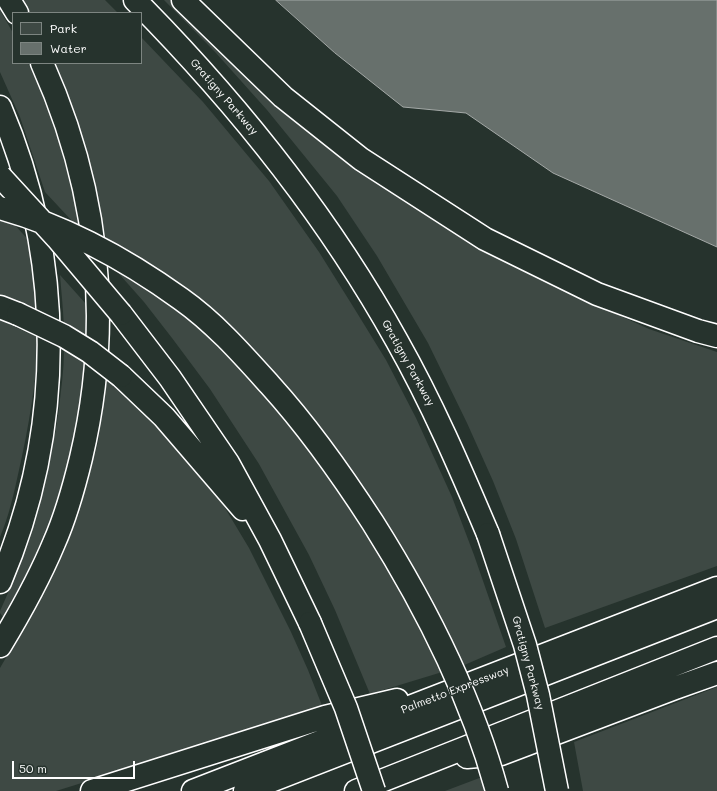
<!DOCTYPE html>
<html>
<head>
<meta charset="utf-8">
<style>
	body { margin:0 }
	#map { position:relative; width:717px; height:791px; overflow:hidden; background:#26332d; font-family:Mali,sans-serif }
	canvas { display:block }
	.legend { position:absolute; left:12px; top:12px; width:130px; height:52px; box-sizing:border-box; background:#26332d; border:1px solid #7d8581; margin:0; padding:5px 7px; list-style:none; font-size:12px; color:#fff }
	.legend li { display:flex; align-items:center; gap:8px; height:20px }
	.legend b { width:20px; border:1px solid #7d8581 }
	.scale { position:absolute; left:12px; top:761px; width:123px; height:18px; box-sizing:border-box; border:2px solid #fff; border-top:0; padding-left:5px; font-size:12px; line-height:14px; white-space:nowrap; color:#fff; -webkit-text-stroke:3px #26332d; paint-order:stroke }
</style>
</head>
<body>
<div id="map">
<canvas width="717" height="791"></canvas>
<ul class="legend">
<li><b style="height:11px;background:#3e4944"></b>Park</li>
<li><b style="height:11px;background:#67706c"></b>Water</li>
</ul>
<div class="scale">50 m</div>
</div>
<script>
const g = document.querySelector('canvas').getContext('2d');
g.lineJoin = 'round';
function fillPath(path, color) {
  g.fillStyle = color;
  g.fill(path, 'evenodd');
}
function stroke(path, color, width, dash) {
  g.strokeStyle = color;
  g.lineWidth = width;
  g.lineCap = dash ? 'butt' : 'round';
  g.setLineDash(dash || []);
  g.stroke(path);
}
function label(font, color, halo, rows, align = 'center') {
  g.font = font + ' Mali,sans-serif';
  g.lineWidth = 3;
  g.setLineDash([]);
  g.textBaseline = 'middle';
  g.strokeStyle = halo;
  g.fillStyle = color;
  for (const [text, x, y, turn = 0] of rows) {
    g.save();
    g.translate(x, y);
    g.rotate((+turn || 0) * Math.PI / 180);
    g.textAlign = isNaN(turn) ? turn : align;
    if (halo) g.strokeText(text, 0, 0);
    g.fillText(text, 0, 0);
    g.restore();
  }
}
const green = new Path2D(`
	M17 0H105L118 13H25Z
	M164 0H176L265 85 527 268 601 307 649 329 717 352V566L545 628 516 539 493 481 467 423 428 343 377 256 337 196 267 110 216 53Z
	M0 10 13 33V63H28L45 99 57 134 81 226 73 222 45 192 20 117 0 72Z
	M141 37 203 102 269 181 319 252 354 308 386 360 416 418 452 497 474 555 506 647 462 666 370 694 335 610 309 555 259 464 210 389 172 338 144 302 113 267 93 186 51 63H141Z
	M0 219 13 223 33 245 40 312 18 300 0 295Z
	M60 275 86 304C88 417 60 521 3 617L0 613V611C31 544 49 481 59 408 61 389 64 370 64 351 65 325 62 300 60 275Z
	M0 320 39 338C36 382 29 426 19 470 14 493 9 516 0 537Z
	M107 379 132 399 153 418 213 488 249 548 291 632 308 670 323 708 56 791H0V668L47 587 64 551 79 513 98 442Z
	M717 687V791H583L574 742Z
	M482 777 486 791H445Z`);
const water = new Path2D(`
	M276 0H717V247L553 173 466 113 403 107 335 53Z`);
const highway = new Path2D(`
	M9 0 17 13
	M135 0C236 102 327 215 397 341 432 403 460 468 488 534
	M183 0 283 97 361 159 485 239 597 294 698 331 717 336
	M0 107C65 259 65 430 0 582
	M0 307 18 314
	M121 314 170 378 228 463 270 540 310 623
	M121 376 164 417 243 509
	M0 646C20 613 39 579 54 543 66 516 74 487 81 458 113 323 99 190 42 63
	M467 757 501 754 675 688 717 673
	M92 791 325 717 397 700
	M193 791 717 588
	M245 791 717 607
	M356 791 717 648`);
const highwayBridge = new Path2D(`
	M0 176 57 238 121 314
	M0 208C65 226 127 260 181 299 215 323 243 355 270 385 309 428 342 475 373 523 426 607 471 695 497 791
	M18 314 64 336 90 352 121 376
	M488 534 525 645 538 695 557 791
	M310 623 346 708 374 791`);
const streetNames = [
	["Gratigny Parkway",224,97,49],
	["Gratigny Parkway",408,363,61],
	["Gratigny Parkway",528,663,75],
	["Palmetto Expressway",455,690,-21]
];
fillPath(green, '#3e4944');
fillPath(water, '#67706c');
stroke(water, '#a4a9a7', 1);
stroke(highway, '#fff', 25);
stroke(highway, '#26332d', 22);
stroke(highwayBridge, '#fff', 25, []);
stroke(highwayBridge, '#26332d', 22);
label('11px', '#fff', '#26332d', streetNames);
</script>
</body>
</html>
